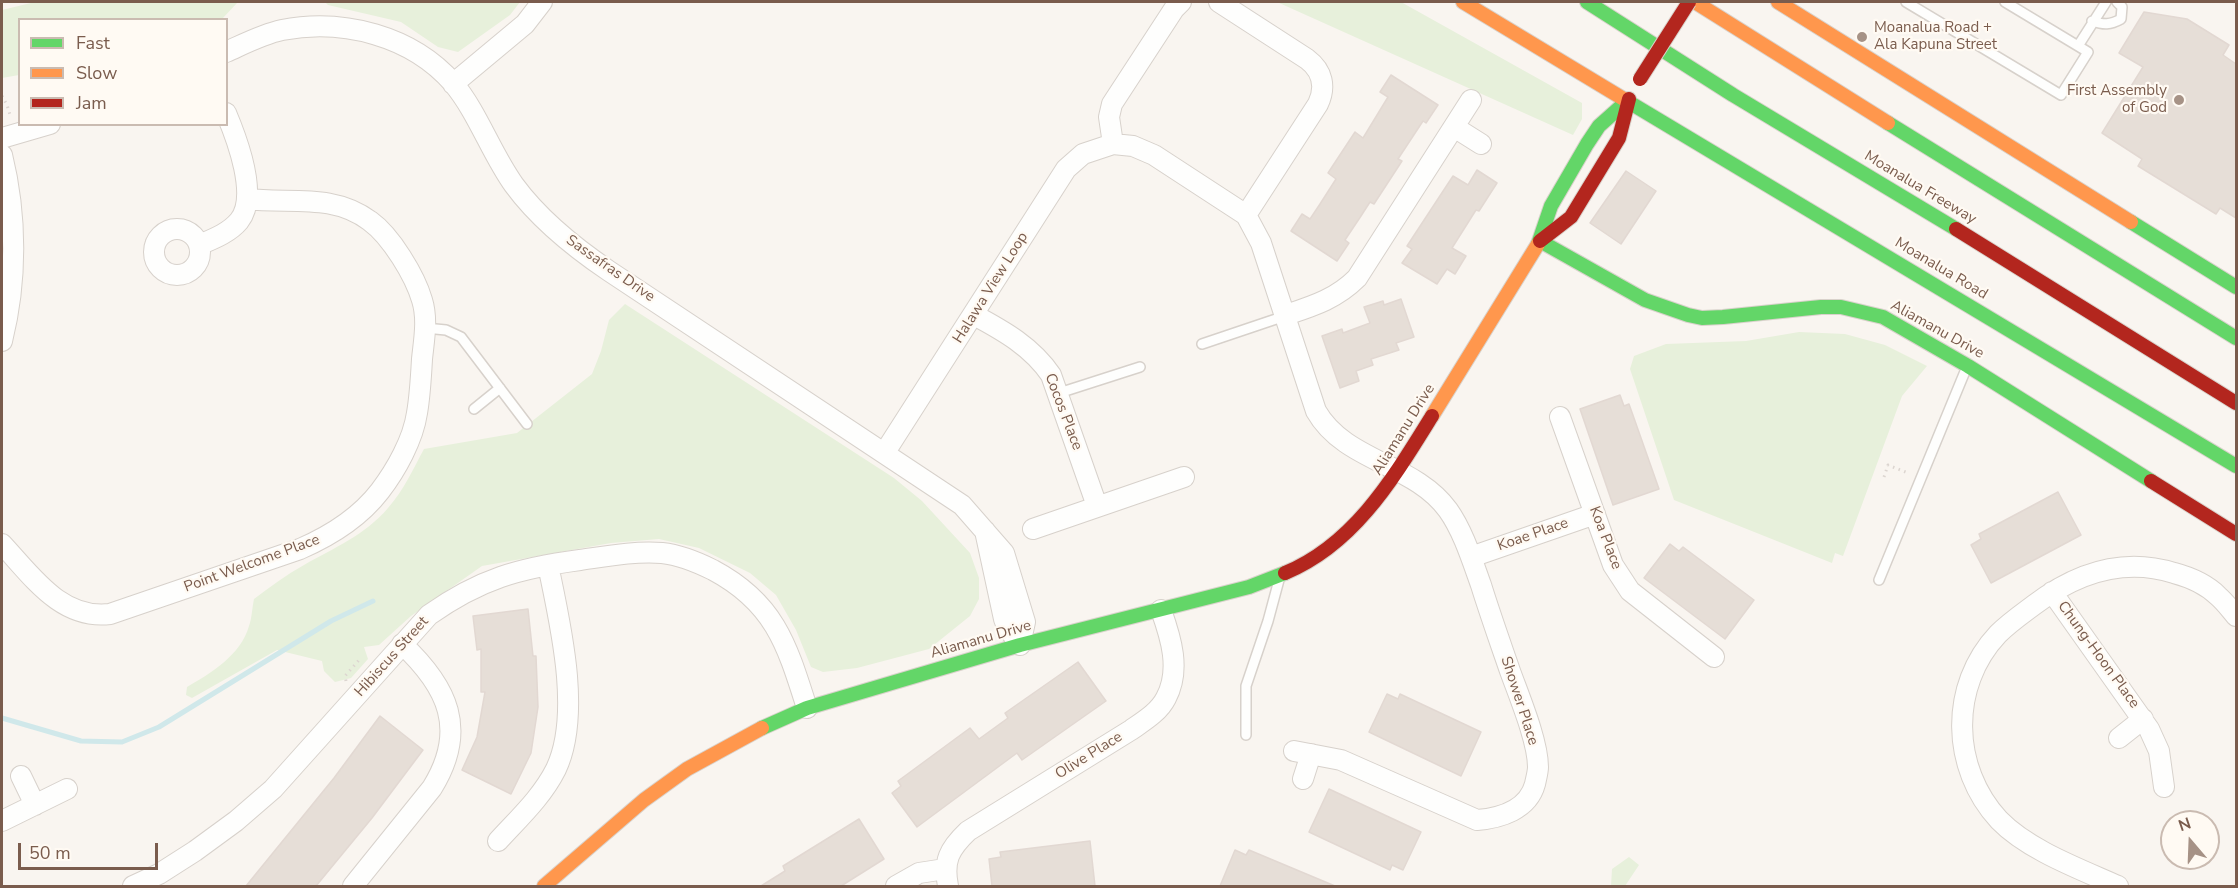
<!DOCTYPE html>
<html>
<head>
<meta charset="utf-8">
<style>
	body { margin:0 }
	#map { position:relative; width:2238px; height:888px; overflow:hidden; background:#f9f5f0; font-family:"Nunito Sans",sans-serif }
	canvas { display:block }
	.frame { position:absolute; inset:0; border:3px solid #7a5c4d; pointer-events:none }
	.legend { position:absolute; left:18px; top:18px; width:210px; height:108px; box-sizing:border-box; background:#fffaf3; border:2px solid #cabbb1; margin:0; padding:8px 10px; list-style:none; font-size:18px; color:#7a5c4d }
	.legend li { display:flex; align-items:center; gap:12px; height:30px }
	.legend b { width:30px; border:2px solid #cabbb1 }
	.north { position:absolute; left:2160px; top:810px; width:60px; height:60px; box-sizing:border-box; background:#fffaf3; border:2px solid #cabbb1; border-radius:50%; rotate:341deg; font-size:16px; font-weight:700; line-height:24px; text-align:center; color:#7a5c4d }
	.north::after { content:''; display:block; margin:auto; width:21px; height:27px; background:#a69286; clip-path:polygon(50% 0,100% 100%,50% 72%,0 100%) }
	.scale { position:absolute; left:18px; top:843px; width:140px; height:27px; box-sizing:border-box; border:3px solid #7a5c4d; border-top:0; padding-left:8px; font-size:18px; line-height:21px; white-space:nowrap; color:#7a5c4d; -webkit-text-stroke:4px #fffaf3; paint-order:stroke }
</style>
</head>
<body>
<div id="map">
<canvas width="2238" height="888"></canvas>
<div class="frame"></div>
<ul class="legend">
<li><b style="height:8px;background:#63d668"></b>Fast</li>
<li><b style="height:8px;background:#ff974d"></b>Slow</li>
<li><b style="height:8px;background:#b3261e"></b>Jam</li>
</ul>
<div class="north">N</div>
<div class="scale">50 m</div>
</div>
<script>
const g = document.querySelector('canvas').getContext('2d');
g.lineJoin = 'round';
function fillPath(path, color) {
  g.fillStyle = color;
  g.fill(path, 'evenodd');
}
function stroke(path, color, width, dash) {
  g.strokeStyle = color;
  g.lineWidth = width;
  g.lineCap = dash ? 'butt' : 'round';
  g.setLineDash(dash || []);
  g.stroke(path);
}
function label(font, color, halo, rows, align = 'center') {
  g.font = font + ' "Nunito Sans",sans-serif';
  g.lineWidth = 4.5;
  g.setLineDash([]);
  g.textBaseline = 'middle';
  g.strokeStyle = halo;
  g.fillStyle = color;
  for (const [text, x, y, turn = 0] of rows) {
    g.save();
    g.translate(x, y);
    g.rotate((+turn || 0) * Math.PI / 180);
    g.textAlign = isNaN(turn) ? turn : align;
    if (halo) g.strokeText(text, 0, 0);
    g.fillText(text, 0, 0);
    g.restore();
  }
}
const green = new Path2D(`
	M35 2H238L222 19 20 20 19 75 2 78V10Z
	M325 2H520L510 15 458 52 438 47 401 22 328 5Z
	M1277 2H1401L1582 103V119L1573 135Z
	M625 304 894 478 922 501 970 553 979 578V599L970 616 929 649 857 668 823 672 811 667 796 630 776 595 750 573 699 548 659 539 611 543 482 566 411 616 379 645 364 647 368 659 351 678 335 682 324 671 322 661 277 650 192 698 186 695 187 687C211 673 241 655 249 626 252 618 252 608 254 599 270 587 286 575 304 565 334 548 365 535 388 508 404 490 413 469 424 449L517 433 592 374 601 351 609 320Z
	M1799 332 1845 334 1885 345 1927 366 1902 396 1843 556 1835 553 1832 563 1674 500 1630 369 1634 356 1666 344 1746 341Z
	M1629 857 1639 865 1625 886H1611L1612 869Z`);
const stream = new Path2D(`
	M2 718 81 741 122 742 159 727 331 621 373 601`);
const building = new Path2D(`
	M2144 12 2187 19 2229 45 2223 55 2236 64V218L2220 208 2216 214 2138 166 2142 159 2102 133 2143 67 2119 53Z
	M1391 75 1438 105 1426 123 1423 121 1398 159 1402 161 1374 204 1370 202 1361 216 1345 240 1349 243 1337 261 1291 231 1302 214 1310 219 1320 204 1336 179 1328 173 1355 132 1363 138 1388 97 1380 92Z
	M1477 170 1497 183 1479 211 1476 210 1452 248 1466 256 1455 274 1447 269 1437 284 1402 263 1412 249 1407 246 1453 176 1468 185Z
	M1626 171 1656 191 1621 244 1590 223Z
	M1401 299 1414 337 1396 343 1399 350 1371 359 1373 365 1356 371 1359 381 1340 388 1322 336 1342 329 1343 333 1370 323 1364 307 1383 301 1384 305Z
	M1620 395 1624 406 1629 404 1659 489 1613 505 1580 409Z
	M2058 492 2081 535 1991 583 1971 545 1981 539 1979 534Z
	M1670 544 1679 551 1683 547 1754 600 1725 639 1644 578Z
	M528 609 533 656H536L538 707 531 753 511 794 462 770 477 737 485 692H481V649L477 650 473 616Z
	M1078 662 1106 701 1022 760 1017 753 917 827 892 793 901 786 898 781 970 728 979 739 1008 718 1005 713Z
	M1387 694 1398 699 1400 694 1481 732 1461 776 1369 732Z
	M380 716 423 750 372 818 316 886H246L334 778Z
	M1329 789 1421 832 1403 870 1392 865 1390 870 1309 832Z
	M859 819 884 859 841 886H761L785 871 783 866Z
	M1090 841 1095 886H992L989 859 1001 857 1000 852Z
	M1235 850 1246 855 1249 850 1335 886H1220Z`);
const path = new Path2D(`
	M2 96 7 105 11 118
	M1884 477 1888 465 1908 473
	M346 681 345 676 360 659`);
const lane = new Path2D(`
	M1906 2 2061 95 2088 52 2005 2
	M2092 21C2104 25 2110 25 2121 19L2122 7 2117 2
	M2078 46 2106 2
	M425 328 446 330 461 337 527 424
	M1202 344 1285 316
	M1059 393 1140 367
	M474 409 500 388
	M1879 580 1966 369
	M1246 735V686L1268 621 1279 580`);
const street = new Path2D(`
	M1219 2 1307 59C1323 71 1326 87 1318 104L1246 215
	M226 52C244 44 263 34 282 30 343 18 412 36 453 83 478 113 491 153 514 185 539 219 575 248 609 271L962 505 1004 553 1025 622 1020 645
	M453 84 525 24 542 2
	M1454 127 1481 144
	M2 138 50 124
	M1113 144 1133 146 1154 155 1246 215 1261 243 1316 411C1345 462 1414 463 1448 510 1463 531 1472 560 1481 585 1490 614 1500 642 1510 671 1519 696 1538 741 1538 767 1538 772 1536 779 1535 784 1528 810 1500 818 1477 820L1341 760 1294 751
	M2 155C17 216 17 281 2 341
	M154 252a23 23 0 1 1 46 0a23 23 0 1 1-46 0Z
	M199 245C213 239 229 233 239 221 259 197 237 139 226 113
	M974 315C1004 331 1032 347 1051 375L1097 506
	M1286 315C1313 306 1336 299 1357 278L1471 100
	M1560 417 1613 565 1630 591 1714 657
	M885 452 1066 169 1083 154 1113 144 1109 117 1112 104 1174 9 1181 2
	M1033 529 1184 477
	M985 531 1004 619 1007 627 1020 645
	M2 544C32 576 61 620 110 614L300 549C330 536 360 517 380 491 396 470 413 440 417 413 420 396 421 377 422 359 424 340 428 319 422 300 415 276 391 236 370 221 333 193 290 204 247 199
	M1471 557 1595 514
	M2052 592 2149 729 2159 751 2164 787
	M2119 738 2143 719
	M21 776 35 805
	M1303 779 1311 754
	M2 821 67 789
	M498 841C519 818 542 797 556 769 582 714 560 623 548 565
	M133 886 159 874 195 851 236 821 273 789 429 615C480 579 519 568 580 560 608 556 634 551 662 553 681 555 697 562 713 570 775 603 787 645 807 708
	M353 886 432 788C468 730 448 687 402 644
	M896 886 919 873 945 869
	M948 886C943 861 949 849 968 831L1131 730C1144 721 1159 712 1166 698 1181 670 1171 638 1161 610
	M2118 886C2080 869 2028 850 1999 820 1951 768 1949 686 1998 634 2009 623 2022 614 2034 605 2075 574 2123 557 2174 573 2189 577 2206 584 2218 596 2225 602 2230 609 2236 616`);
const fast = new Path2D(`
	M1587 2 1733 95 1956 229
	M1627 101 2236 466
	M1888 123 2236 338
	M2131 222 2236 287
	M1540 241 1645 300 1688 315 1702 318 1723 317 1821 307H1841L1883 317 1968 366 2151 481
	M1538 244 1551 206 1587 144 1599 126 1627 101
	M762 728 807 708 1020 645 1249 587 1285 573`);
const slow = new Path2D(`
	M1463 2 1627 101
	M1695 2 1888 123
	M1778 2 2131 222
	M1432 416 1538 244
	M544 886 644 800 687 769 762 728`);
const jam = new Path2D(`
	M1956 229 2236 403
	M1540 241 1571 217 1619 138 1629 99
	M2151 481 2236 534
	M1285 573C1355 544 1394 477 1432 416`);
const jamBridge = new Path2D(`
	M1640 79 1689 2`);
const markers = [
	[1862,37,6,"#a69286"],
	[2179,100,6,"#a69286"]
];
const poiNames = [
	["Moanalua Road +",1874,28],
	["Ala Kapuna Street",1874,45],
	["First Assembly",2167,91,"right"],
	["of God",2167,108,"right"]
];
const streetNames = [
	["Moanalua Freeway",1920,188,31],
	["Sassafras Drive",610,269,35],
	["Moanalua Road",1941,269,31],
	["Halawa View Loop",991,288,-58],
	["Aliamanu Drive",1937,330,29],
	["Cocos Place",1063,412,69],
	["Aliamanu Drive",1404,430,-58],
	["Koae Place",1533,535,-19],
	["Koa Place",1605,538,69],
	["Point Welcome Place",252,564,-20],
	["Aliamanu Drive",981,640,-16],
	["Chung-Hoon Place",2098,655,54],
	["Hibiscus Street",392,657,-48],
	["Shower Place",1519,701,72],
	["Olive Place",1089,756,-32]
];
fillPath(green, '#e7f0db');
stroke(stream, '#d0e8ea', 5);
fillPath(building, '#e6ded7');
stroke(building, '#e2d8d2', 1.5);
stroke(lane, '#d7d1cb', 12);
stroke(street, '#d7d1cb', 22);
stroke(fast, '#d9d2cb', 16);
stroke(slow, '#d9d2cb', 16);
stroke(jam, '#d9d2cb', 16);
stroke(path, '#dcd5d0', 3, [1.5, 4.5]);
stroke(lane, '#fefefd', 9);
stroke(street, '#fefefd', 20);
stroke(fast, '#63d668', 14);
stroke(slow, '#ff974d', 14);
stroke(jam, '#b3261e', 14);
stroke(jamBridge, '#d9d2cb', 16, []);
stroke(jamBridge, '#b3261e', 14);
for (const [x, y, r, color] of markers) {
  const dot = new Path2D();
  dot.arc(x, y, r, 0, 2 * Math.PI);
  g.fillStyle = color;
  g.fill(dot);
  stroke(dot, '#fffaf3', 2);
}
label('15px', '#7a5c4d', '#fffaf3', poiNames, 'left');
label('15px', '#7a5c4d', '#fffaf3', streetNames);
</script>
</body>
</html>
